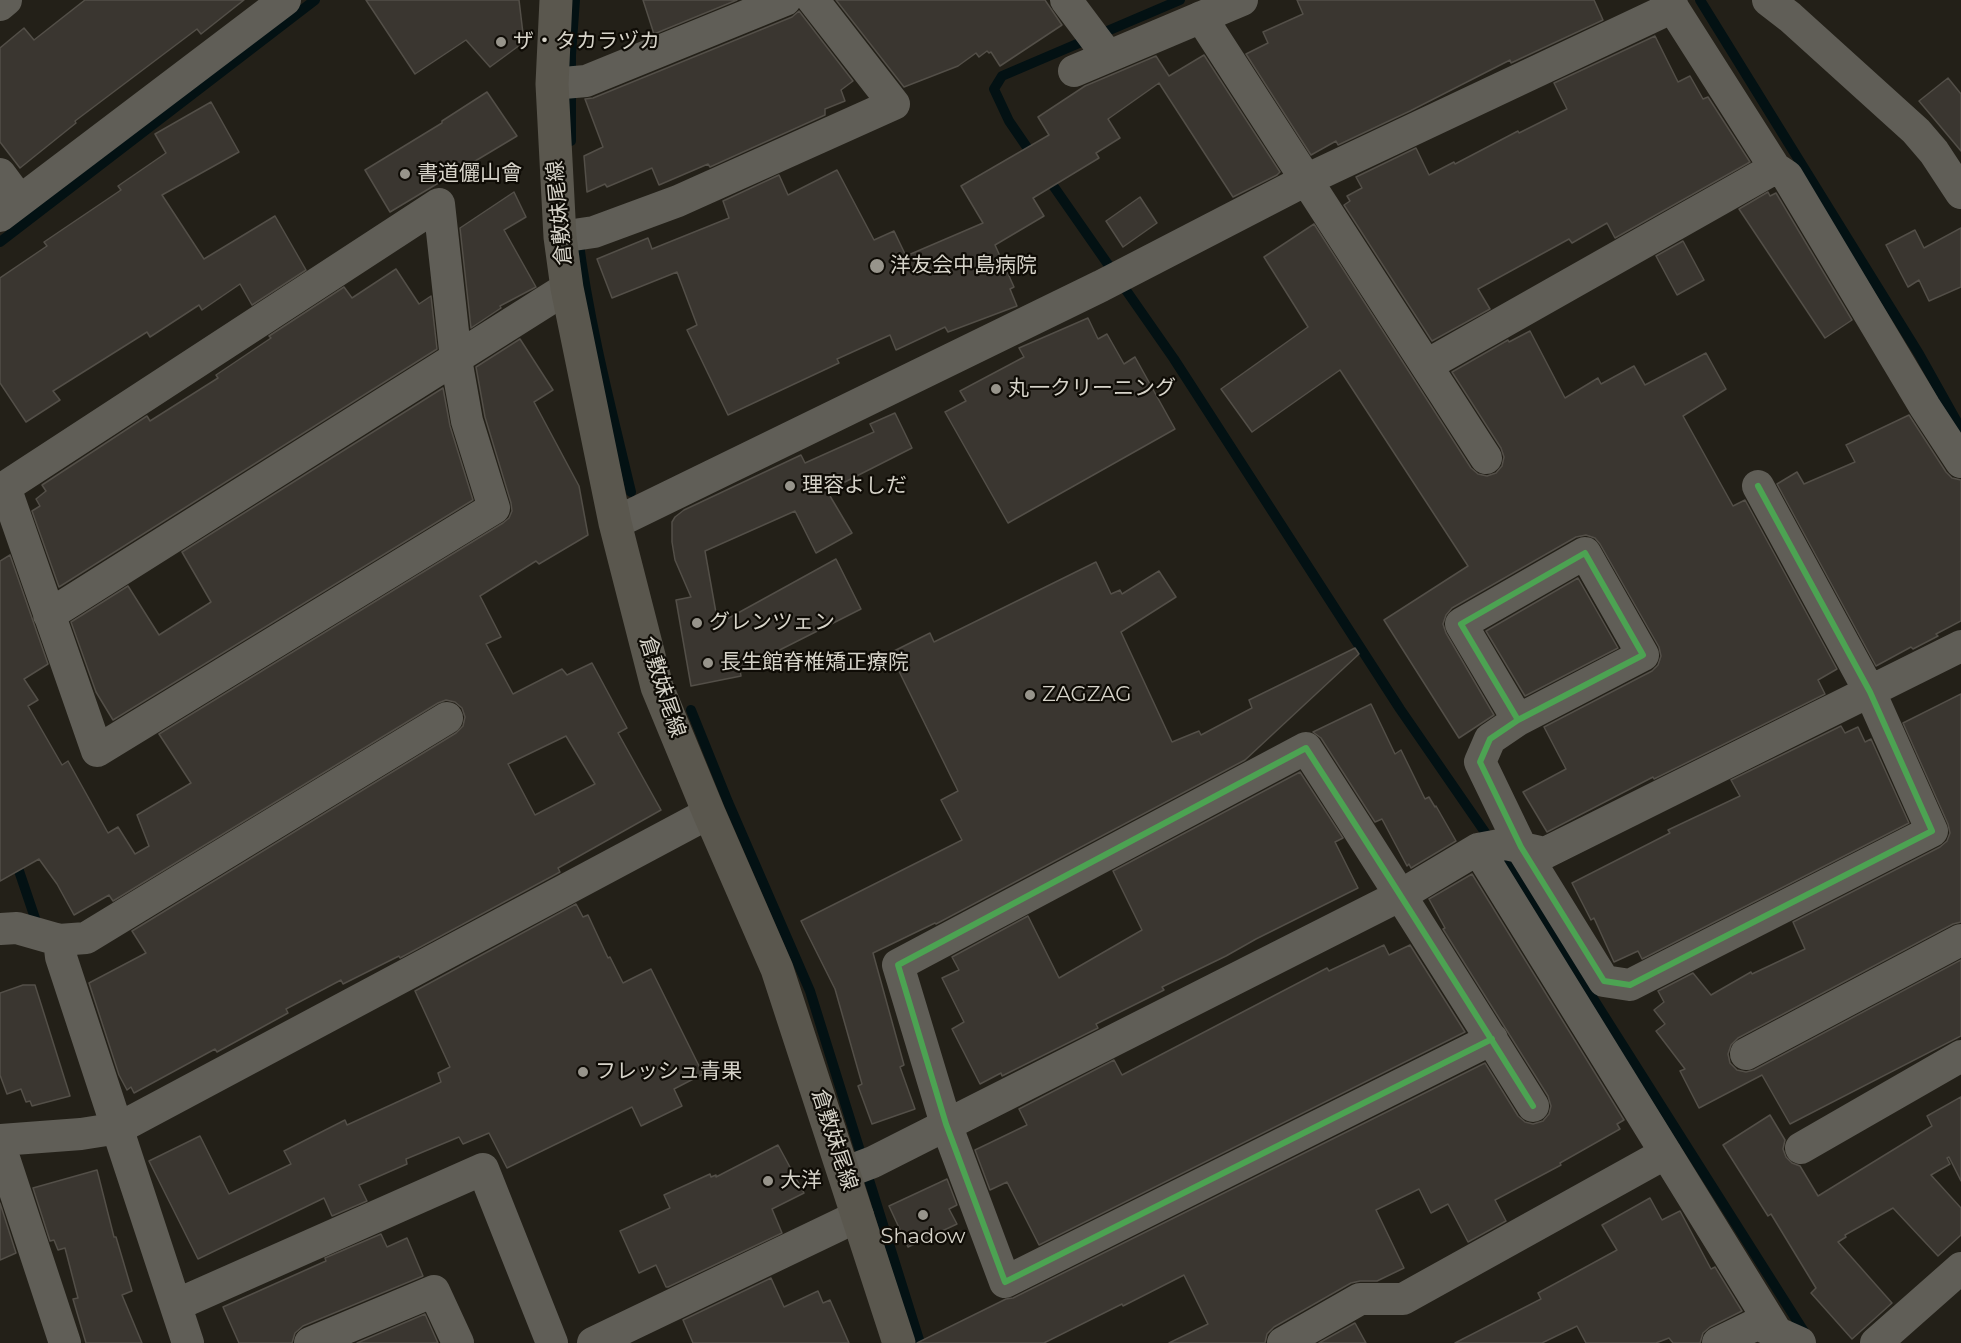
<!DOCTYPE html>
<html>
<head>
<meta charset="utf-8">
<style>
	body { margin:0 }
	canvas { display:block; background:#232018 }
</style>
</head>
<body>
<canvas width="1961" height="1343"></canvas>
<script>
const g = document.querySelector('canvas').getContext('2d');
g.lineJoin = 'round';
function stroke(path, color, width, dash) {
  g.strokeStyle = color;
  g.lineWidth = width;
  g.lineCap = dash ? 'butt' : 'round';
  g.setLineDash(dash || []);
  g.stroke(path);
}
function fillPath(path, color) {
  g.fillStyle = color;
  g.fill(path, 'evenodd');
}
function label(font, color, halo, rows, align = 'center') {
  g.font = font + ' Montserrat,"Noto Sans JP",sans-serif';
  g.lineWidth = 4.5;
  g.setLineDash([]);
  g.textBaseline = 'middle';
  g.strokeStyle = halo;
  g.fillStyle = color;
  for (const [text, x, y, turn = 0] of rows) {
    g.save();
    g.translate(x, y);
    g.rotate((+turn || 0) * Math.PI / 180);
    g.textAlign = isNaN(turn) ? turn : align;
    if (halo) g.strokeText(text, 0, 0);
    g.fillText(text, 0, 0);
    g.restore();
  }
}
const stream = new Path2D(`
	M1700 0 1919 354 1961 429
	M571 141V55L575 0
	M1035 159 1009 121 994 89 1002 76 1180 0
	M1045 174 1174 359 1400 709 1520 883 1808 1338
	M578 237C589 323 611 408 631 492
	M0 242 315 0
	M691 710 728 802 810 991 920 1343
	M15 859 39 930`);
const building = new Path2D(`
	M85 0H244L201 34 197 29 75 121 76 123 20 168 0 142V48L24 28 34 40Z
	M366 0H519L524 42 490 67 466 40 415 74Z
	M643 0H737L654 34Z
	M836 0H1045L1062 25 1000 66 991 52 989 53 987 51 979 57 976 53 958 66 904 87Z
	M1297 0H1594L1603 20 1511 63 1510 60 1410 111 1338 145 1336 141 1311 155 1246 54 1268 43 1263 32 1303 14Z
	M799 11 853 81 841 90 845 101 825 109V115L710 167 708 164 659 185 652 168 607 187 605 184 587 192 584 156 603 147 585 99 593 98 792 17Z
	M1655 36 1678 82 1690 76 1703 99 1708 97 1750 162 1615 238 1607 223 1572 243 1569 239 1478 289 1490 309 1432 341 1344 205 1350 201 1347 196 1362 188 1356 177 1416 148 1429 175 1454 162 1455 164 1518 131 1519 133 1567 109 1554 83Z
	M1204 55 1280 172 1277 175 1233 197 1159 83 1108 119 1120 138 1096 153 1099 158 1033 198 1044 216 995 245 1014 287 1010 289 1017 306 948 332 945 327 896 350 890 335 837 359 839 363 728 415 687 330 697 325 677 272 612 298 597 259 648 238 652 249 729 218 723 201 779 175 788 195 837 170 874 240 894 231 906 256 983 223 961 186 1049 135 1038 117 1085 86 1156 56 1169 76Z
	M1948 78 1961 94V151L1919 101Z
	M487 92 517 136 390 212 365 170 442 123V121Z
	M211 102 239 152 162 195 204 259 275 216 306 270 252 305 240 284 202 310 199 305 150 337 147 332 53 391 60 400 26 422 0 383V278L47 246 44 242 121 190 118 186 166 153 155 134Z
	M514 192 526 217 504 230 536 287 500 306 501 308 471 328 460 228Z
	M1768 192 1770 196 1776 193 1852 320 1825 338 1739 209Z
	M1140 197 1157 223 1123 247 1106 221Z
	M1314 224 1471 468 1478 474 1487 476 1496 473 1502 466 1504 457 1501 448 1452 372 1508 340 1509 342 1530 331 1565 398 1598 378 1601 384 1634 366 1645 385 1706 353 1726 389 1683 416 1733 506 1745 500 1837 669 1818 680 1825 694 1654 779 1653 777 1547 832 1523 792 1566 769 1544 727 1652 671 1658 665 1661 656 1659 647 1600 544 1595 538 1586 535 1576 537 1452 608 1446 615 1443 624 1446 633 1494 715 1459 738 1384 620 1468 566 1340 370 1252 432 1221 389 1308 327 1264 257Z
	M1961 228V287L1929 301 1919 280 1908 287 1886 245 1915 230 1924 248Z
	M1683 241 1704 280 1677 295 1656 256Z
	M396 269 419 304 431 296 437 349 59 587 32 511 40 506 36 499 46 491 42 485 147 416 150 421 218 378 216 375 271 338 269 336 344 287 352 298Z
	M1088 318 1098 339 1107 334 1124 364 1135 357 1175 429 1008 523 945 412 966 401 960 391 1024 357 1019 348Z
	M520 339 553 390 534 402 579 486 588 535 539 564 536 561 480 596 501 637 486 644 513 694 562 669 567 675 592 663 627 728 618 733 661 810 558 868 560 872 400 958 399 956 343 984 341 980 286 1009 288 1013 217 1052 215 1049 134 1093 131 1087 127 1090 119 1075 89 983 146 953 132 931 456 733 463 726 465 717 462 708 455 702 446 700 438 703 113 901 109 895 74 915 57 884 39 859 0 881V561L10 555 48 664 24 679 38 700 28 706 62 765 68 761 108 833 118 827 135 854 149 846 137 815 191 783 159 734 503 523 509 518 512 511 511 503 485 417 476 367ZM566 736 595 784 535 815 508 764Z
	M443 388 450 426 473 500 113 720 96 692 71 622 128 586 159 635 211 602 182 552Z
	M895 413 912 448 827 491 852 533 816 553 795 511 705 551 718 624 836 559 861 609 740 670 741 676 691 686 676 600 691 597 675 560 672 542V522L675 517 684 510 801 455 805 463 874 432 870 424Z
	M1909 415 1946 472 1952 478 1961 480V621L1936 634 1938 636 1913 649 1911 647 1876 666 1777 484 1797 472 1804 484 1855 462 1846 445Z
	M1096 562 1111 594 1120 590 1122 594 1159 571 1176 597 1121 632 1172 742 1199 731 1201 735 1252 708 1249 700 1355 648 1359 654 1245 760 936 924 935 923 873 953 904 1065 900 1067 915 1109 872 1124 858 1086 862 1084 835 989 801 921 962 840 941 800 958 791 890 653 930 633 934 642Z
	M1578 578 1618 648 1525 696 1486 631Z
	M1961 694V922L1953 924 1738 1038 1731 1045 1728 1054 1730 1063 1737 1070 1746 1072 1754 1070 1961 960V1036L1790 1124 1762 1075 1699 1108 1680 1071 1685 1069 1656 1031 1665 1024 1654 1010 1664 1002 1658 991 1693 973 1711 995 1751 972 1752 974 1805 949 1793 922 1940 847 1947 841 1950 833 1948 824 1903 723Z
	M1371 704 1395 754 1401 750 1425 799 1429 797 1435 807 1436 806 1456 841 1411 868 1409 864 1407 866 1382 819 1375 822 1321 738 1313 732Z
	M1841 726 1845 733 1858 727 1865 742 1871 739 1909 823 1642 959 1638 951 1614 962 1594 918 1591 920 1572 883 1670 833 1668 830 1740 796 1731 780Z
	M1300 772 1343 838 1335 842 1358 888 1256 939 1226 956 1162 987 1164 990 1096 1024 1098 1028 1002 1076 1001 1073 980 1084 952 1029 964 1022 942 978 959 970 952 957 1028 916 1059 978 1142 930 1113 871Z
	M1472 874 1624 1120 1617 1124 1620 1129 1560 1163 1561 1165 1495 1200 1506 1221 1468 1242 1448 1204 1431 1213 1419 1189 1376 1210 1404 1268 1377 1281H1360L1351 1283 1274 1327 1267 1334 1265 1343H1169L1208 1324 1184 1275 1123 1306 1122 1304 1044 1343H917L1006 1299 1013 1298 1485 1063 1518 1116 1525 1122 1533 1124 1543 1121 1549 1114 1551 1106 1548 1096 1443 929 1445 928 1429 899Z
	M576 904 583 917 588 915 608 958 610 957 623 983 651 969 703 1074 674 1089 682 1106 641 1126 632 1107 507 1168 489 1133 463 1144 459 1137 406 1159 407 1164 359 1185 367 1201 332 1216 324 1198 198 1259 149 1161 200 1136 229 1194 291 1164 284 1151 345 1120 347 1125 441 1082 438 1073 450 1067 415 991Z
	M1384 945 1389 955 1410 945 1465 1032 1039 1245 1007 1182 990 1190 975 1150 1027 1125 1019 1109 1114 1060 1122 1075 1327 968 1329 971Z
	M23 985H35L70 1096 32 1106 30 1101 26 1102 21 1089 7 1094 0 1075V993Z
	M1961 1097V1181L1949 1157 1947 1158 1950 1164 1931 1175 1961 1208V1235L1938 1256 1893 1208 1845 1235 1846 1237 1838 1242 1892 1303 1852 1339 1811 1293 1816 1288 1771 1214 1768 1216 1723 1145 1770 1115 1785 1140 1783 1149 1786 1157 1792 1163 1800 1166 1818 1196 1932 1126 1927 1116Z
	M778 1145 804 1193 772 1209 782 1233 668 1287H666L656 1265 639 1273 620 1231 670 1208 664 1195 710 1174 711 1177 716 1175V1177Z
	M97 1170 114 1237H116L132 1291 122 1295 142 1343H86L73 1299 78 1298 65 1248 58 1250 54 1240 50 1241 33 1188Z
	M947 1179 957 1205 949 1209 957 1224 908 1247 889 1206Z
	M1650 1198 1662 1220 1680 1211 1711 1269 1715 1267 1742 1311 1710 1327 1703 1333 1700 1343H1673L1669 1338 1656 1343H1586L1577 1326 1542 1343H1455L1541 1299 1538 1293 1617 1250 1602 1225Z
	M0 1203 16 1253 0 1260Z
	M381 1234 387 1247 407 1238 423 1276 303 1326 295 1333 292 1343H239L223 1307 326 1261 325 1258Z
	M771 1278 784 1307 818 1291 823 1303 830 1300 849 1343H693L683 1320Z
	M425 1314 438 1343H357Z
	M1355 1323 1366 1343H1319Z`);
const street = new Path2D(`
	M1066 0 1108 56
	M1768 0 1790 17 1916 131 1934 152 1961 193
	M0 5 6 0
	M1201 17 1486 458
	M1074 71 1242 0
	M552 84 586 81 785 0
	M1775 168 1787 176 1925 407 1961 462
	M0 174 20 201
	M439 204 456 359 467 421 494 508 97 751 5 487Z
	M0 216 285 0
	M560 237 594 232 678 201 894 104 813 0
	M1427 365 1775 168 1668 0
	M615 523 1101 286 1306 180 1673 7
	M49 615 567 288
	M1518 720 1461 624 1585 553 1643 655 1518 720 1490 739 1480 762 1521 847 1604 981 1630 985 1932 831 1870 692 1758 486
	M1478 849 1777 1333
	M0 929 17 928 59 940 86 938 447 718
	M59 940 61 957 188 1343
	M1492 1039 1005 1282 946 1124 898 965 1306 748C1383 867 1458 986 1533 1106
	M1746 1054 1961 940
	M0 1140 81 1134 119 1128 709 813
	M0 1146 65 1343
	M1801 1148 1961 1056
	M844 1173 873 1162 1401 895 1478 849 1505 844 1545 853 1961 646
	M176 1305 483 1169 552 1343
	M310 1343 434 1291 458 1343
	M593 1343 858 1216
	M1283 1343 1360 1299H1403L1666 1153
	M1718 1343 1757 1324 1800 1343
	M1876 1343 1961 1268`);
const secondary = new Path2D(`
	M556 0 552 84 560 237 567 288 615 523 657 687 709 813 777 969 899 1343`);
const cycleway = new Path2D(`
	M1518 720 1461 624 1585 553 1643 655 1518 720 1490 739 1480 762 1521 847 1604 981 1630 985 1932 831 1870 692 1758 486
	M1492 1039 1005 1282 946 1124 898 965 1306 748C1383 867 1458 986 1533 1106`);
const markers = [
	[501,42,6,"#97948b"],
	[405,174,6,"#97948b"],
	[877,266,8,"#97948b"],
	[996,389,6,"#97948b"],
	[790,486,6,"#97948b"],
	[697,623,6,"#97948b"],
	[708,663,6,"#97948b"],
	[1030,695,6,"#97948b"],
	[583,1072,6,"#97948b"],
	[768,1181,6,"#97948b"],
	[923,1215,6,"#97948b"]
];
const poiNames = [
	["ザ・タカラヅカ",513,42],
	["書道儷山會",417,174],
	["洋友会中島病院",890,266],
	["丸一クリーニング",1008,389],
	["理容よしだ",802,486],
	["グレンツェン",709,623],
	["長生館脊椎矯正療院",720,663],
	["ZAGZAG",1042,695],
	["フレッシュ青果",595,1072],
	["大洋",780,1181],
	["Shadow",923,1237,"center"]
];
const streetNames = [
	["倉敷妹尾線",560,213,-95],
	["倉敷妹尾線",662,687,72],
	["倉敷妹尾線",834,1140,72]
];
stroke(stream, '#031113', 10);
fillPath(building, '#3a3630');
stroke(building, '#534f48', 1.5);
stroke(street, '#605e57', 32);
stroke(secondary, '#5a574e', 33);
stroke(cycleway, '#4ca352', 6);
for (const [x, y, r, color] of markers) {
  const dot = new Path2D();
  dot.arc(x, y, r, 0, 2 * Math.PI);
  g.fillStyle = color;
  g.fill(dot);
  stroke(dot, '#0f0c06', 2);
}
label('21px', '#d6d3c9', '#0f0c06', poiNames, 'left');
label('21px', '#d6d3c9', '#0f0c06', streetNames);
</script>
</body>
</html>
